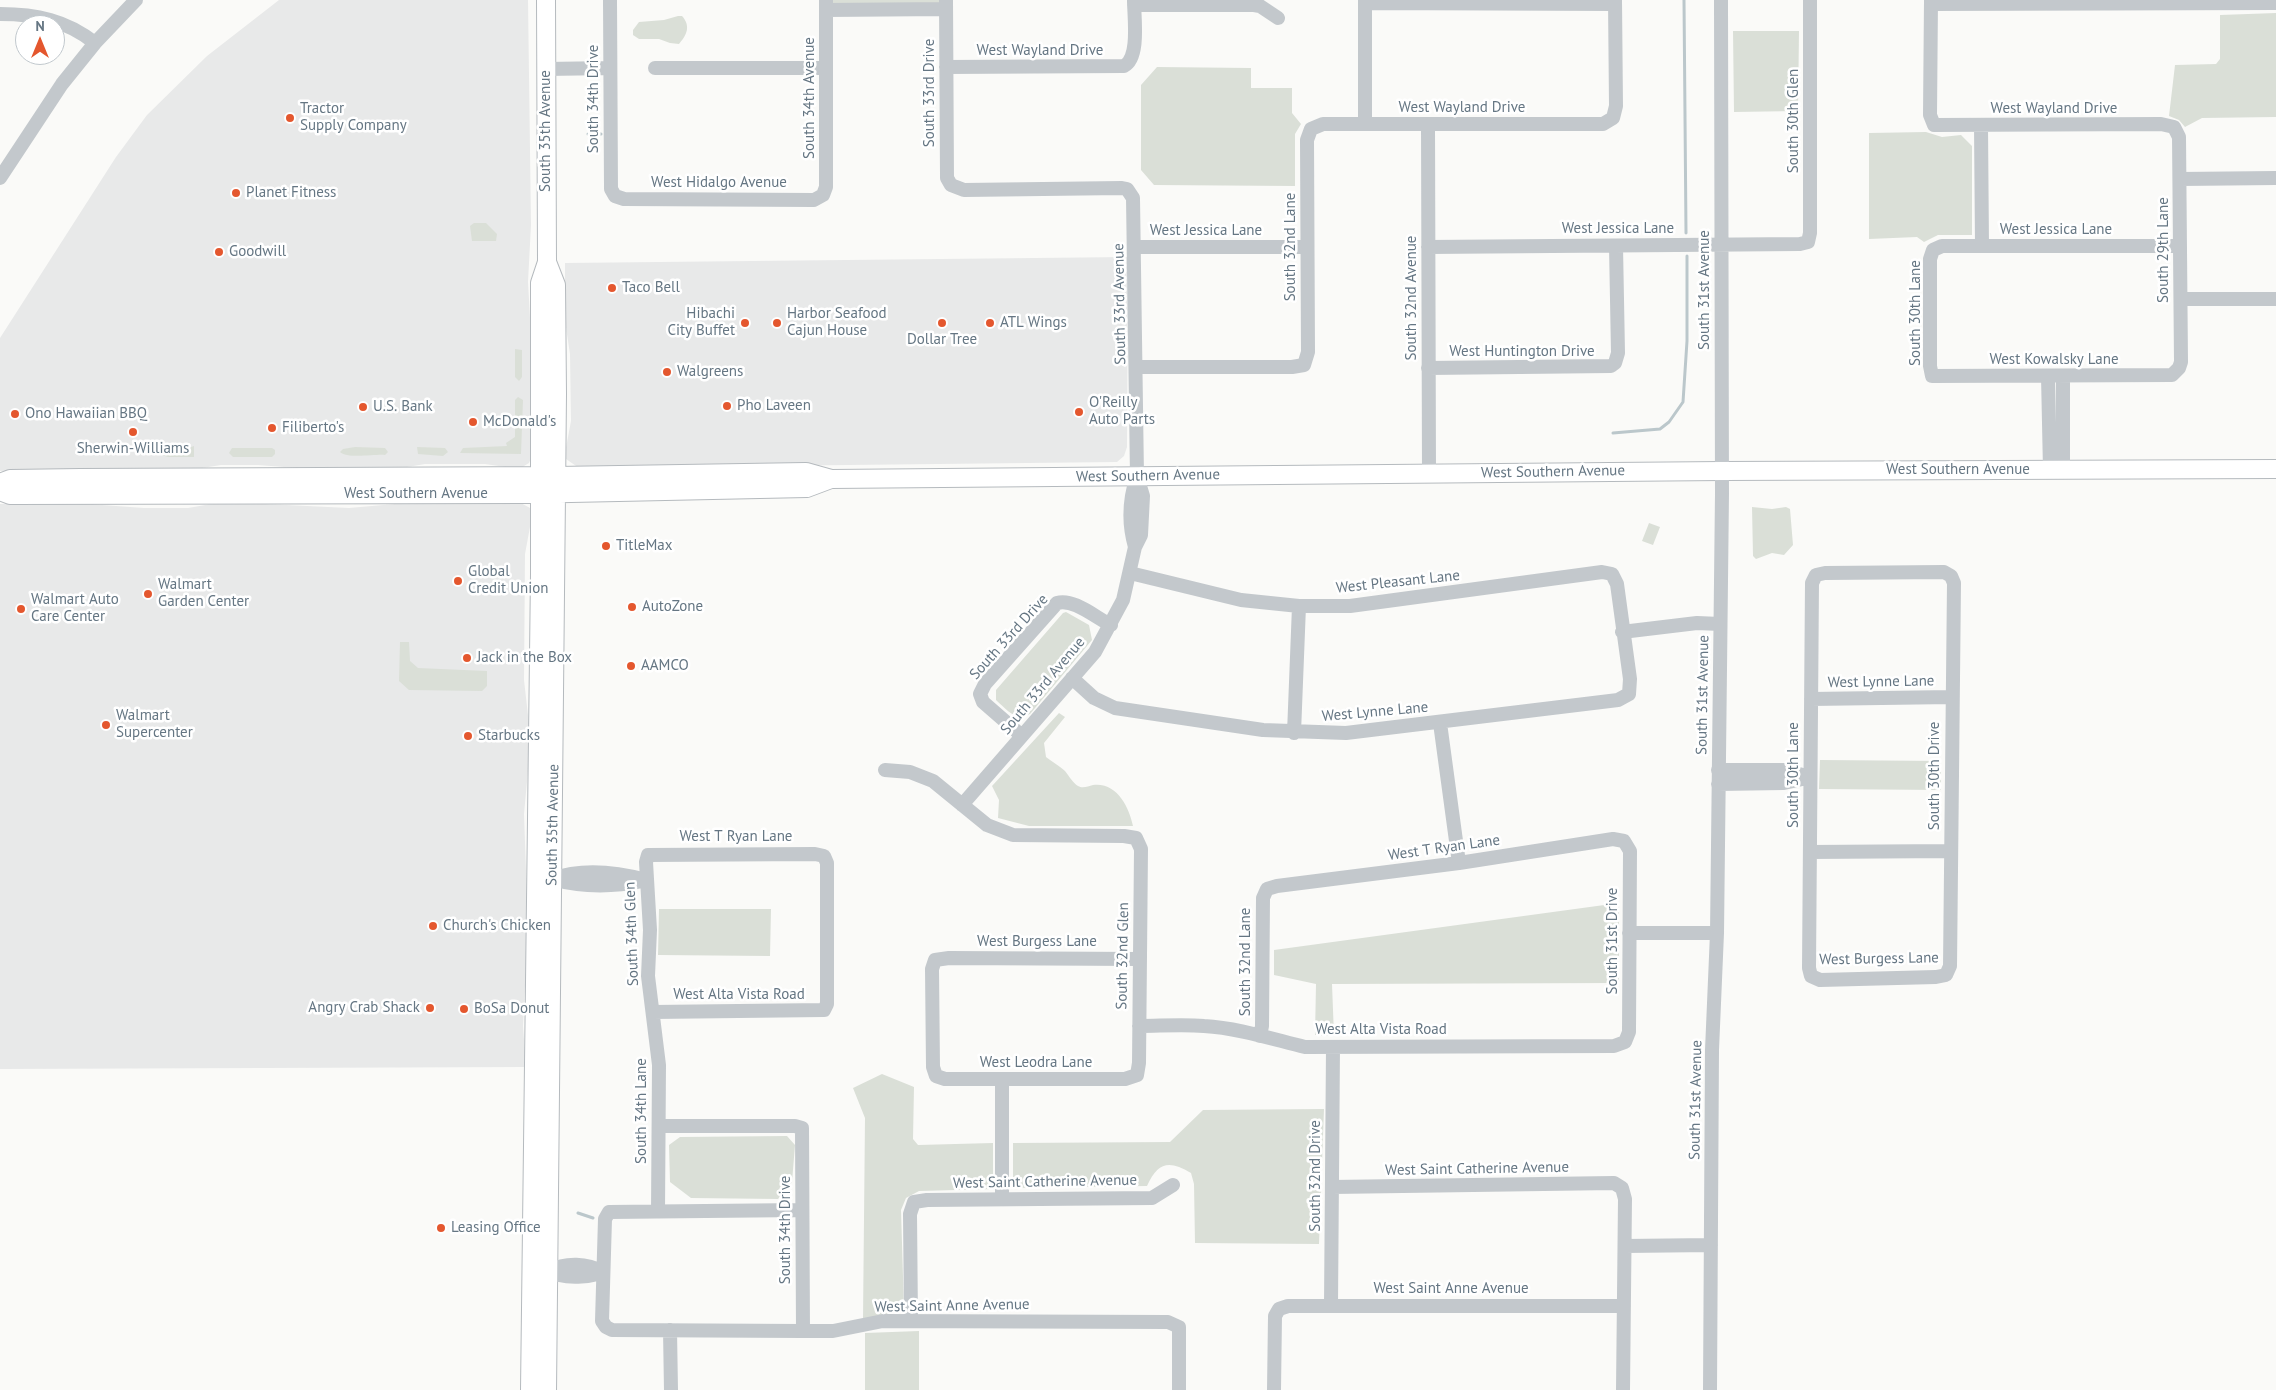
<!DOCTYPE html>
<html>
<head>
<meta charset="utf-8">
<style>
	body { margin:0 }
	#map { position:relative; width:2276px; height:1390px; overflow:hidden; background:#fafaf8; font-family:"PT Sans",sans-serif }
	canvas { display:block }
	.north { position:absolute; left:15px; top:15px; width:50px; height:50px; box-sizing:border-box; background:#fff; border:1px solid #c1c8cd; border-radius:50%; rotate:0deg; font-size:14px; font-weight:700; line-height:20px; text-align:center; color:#657683 }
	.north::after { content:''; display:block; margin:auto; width:18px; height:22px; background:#e4572e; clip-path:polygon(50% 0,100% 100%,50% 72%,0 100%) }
</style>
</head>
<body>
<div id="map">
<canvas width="2276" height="1390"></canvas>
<div class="north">N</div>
</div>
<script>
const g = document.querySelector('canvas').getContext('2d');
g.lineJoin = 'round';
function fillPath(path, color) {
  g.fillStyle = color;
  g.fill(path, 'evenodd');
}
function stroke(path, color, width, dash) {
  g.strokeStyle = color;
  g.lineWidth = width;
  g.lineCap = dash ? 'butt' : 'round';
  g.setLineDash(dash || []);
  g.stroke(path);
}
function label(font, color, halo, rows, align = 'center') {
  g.font = font + ' "PT Sans",sans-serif';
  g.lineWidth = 5;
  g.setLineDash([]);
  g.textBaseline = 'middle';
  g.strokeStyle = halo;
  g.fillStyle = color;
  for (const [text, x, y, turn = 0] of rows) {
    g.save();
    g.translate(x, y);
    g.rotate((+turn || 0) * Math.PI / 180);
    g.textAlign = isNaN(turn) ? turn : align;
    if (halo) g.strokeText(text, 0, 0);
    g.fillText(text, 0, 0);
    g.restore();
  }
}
const built = new Path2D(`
	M279 0H528L531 225 528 282 532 353V456L529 463 519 469 485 464H425L395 469 323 470 258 465H221L190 470 0 471V338L116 157 147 115 207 56Z
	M1128 257 1127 447 1124 456 1117 462 579 468 566 459 565 453 571 421 570 354 565 321V263Z
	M223 502 349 508 418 502H519L530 508 532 516 525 554 524 680 529 724V760L524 814 528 928 523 1026 526 1067 0 1069V504H88L144 508H188Z`);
const green = new Path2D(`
	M826 0H946V9L826 10Z
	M2276 13V117L2202 118 2185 127 2179 120 2169 116 2175 65 2216 64 2220 59V15Z
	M678 16H682C691 26 687 35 679 44L670 43 659 39H639L633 35V30L639 22 664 20Z
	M1733 31H1799L1798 111 1734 112Z
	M1157 67 1251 68V88H1292V113L1301 124 1295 134V186L1154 185 1141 170V85Z
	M1926 132 1942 137 1961 135 1972 146V235H1938L1924 242 1917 237 1869 239V133Z
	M474 223H486L497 234 496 241H472L470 226Z
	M515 349 522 350V377L519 381 515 377Z
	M518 397 523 400 521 454 460 453 463 448 507 446 506 443 515 437V400Z
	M194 446V457H168L155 453 162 449 180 451Z
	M355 447 385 448 388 452 385 455C375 454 347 459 340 452L343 449Z
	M417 447 445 448 448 452 443 456 418 454Z
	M232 448H272L275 450V454L272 457H233L229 453Z
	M1752 507 1772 509 1786 507 1790 509 1793 545 1784 555 1772 553 1756 559 1753 556Z
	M1649 523 1660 527 1653 545 1642 541Z
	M1066 612 1089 625 1092 640 1030 714C1014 720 1008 711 996 700V690L1063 613Z
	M400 642H409L410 661 418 668 487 671V686L482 691 409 690 399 681Z
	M1059 713 1065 717 1044 743 1046 757C1052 762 1060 766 1065 771 1069 776 1073 783 1078 786 1083 789 1088 786 1093 785 1117 782 1129 807 1133 826H1029L998 818 999 800 992 786Z
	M1820 760 1941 761V790L1819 789Z
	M1619 903V983L1332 984 1334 1036 1315 1035 1316 984 1274 975V950Z
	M659 909H771L770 956 658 955Z
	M882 1074 914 1087 913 1139 918 1145 993 1143V1189L919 1191 906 1198 901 1210 904 1310 863 1319 865 1118 853 1088Z
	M1324 1109 1319 1244 1195 1243 1194 1184 1191 1173C1169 1160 1158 1162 1147 1186L1013 1188V1143L1170 1142 1203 1110Z
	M787 1136 795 1145 792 1182 778 1199 691 1198 670 1182 669 1145 680 1137Z
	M919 1331V1390H865V1333Z`);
const stream = new Path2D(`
	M1684 0 1686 233
	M588 134H601
	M1613 433 1660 429 1669 422 1683 402 1687 341V256
	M578 1213 593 1218`);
const minor = new Path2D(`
	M610 0 611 189 615 196 624 199 814 200 823 195 826 187V0
	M946 0 947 178 951 185 964 190 1122 188 1127 189 1133 198 1137 476 1143 496 1141 535 1135 547 1123 600 1095 652 962 805
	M1365 0V124
	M1931 0 1930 115 1934 125 2161 124 2174 127 2179 137 2181 362 2179 368 2172 375 1932 376 1930 366V259L1933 250 1942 246H2180
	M1365 3 1615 4
	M1931 4 2276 3
	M1134 5H1254L1260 6 1278 18
	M826 10 946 9
	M0 14C36 14 66 20 95 43
	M946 67 1124 66C1140 58 1134 17 1134 0
	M655 68H826
	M546 69 610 68
	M1428 124 1429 473
	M1981 126 1982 246
	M0 178 62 84 95 43 136 0
	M2180 179 2276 178
	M1135 247H1307
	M1428 247 1800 244 1808 242 1810 233V0
	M2181 299H2276
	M1137 367H1292L1304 365 1308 352 1307 140 1311 129 1323 124H1603L1613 118 1616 106 1615 0
	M1428 368 1611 366 1615 363 1618 353 1616 246
	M2048 376 2050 470
	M2063 376V470
	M1135 547C1128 523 1129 500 1137 476
	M1944 572 1951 576 1954 583 1950 966 1946 975 1936 977 1820 980 1811 976 1809 968 1812 583 1816 575 1825 573Z
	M1622 632 1697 623 1720 624
	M1072 678 1094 698 1115 708 1263 730 1346 733 1618 700 1629 694 1630 679 1617 584 1612 574 1602 572 1350 606H1299L1241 600 1130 573
	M1811 699 1952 697
	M1440 723 1459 863
	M1294 733 1299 606
	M1022 736 983 702 980 694 985 684 1057 603C1074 598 1096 618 1111 625
	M885 770 910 772 933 781 987 825 1013 835 1124 836 1136 838 1141 849 1139 1063 1137 1075 1125 1079H945L936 1076 933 1067 932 969 935 960 949 958 1139 959
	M1718 770H1784L1810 777
	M1718 784 1784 783 1807 778
	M1810 852 1951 851
	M552 879C582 868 616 872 646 880
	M552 879C581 887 613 887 643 881
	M1629 933H1717
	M653 1012 824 1010 827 1004V863L824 856 815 854 648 855 646 862 650 930 648 976 659 1065 658 1211
	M1139 1026C1160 1026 1182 1024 1204 1026 1238 1028 1272 1039 1305 1047L1614 1046 1625 1042 1629 1032 1630 851 1624 841 1613 839 1459 863 1277 886 1267 889 1263 898 1262 1026 1260 1036
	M1002 1079V1199
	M659 1126H795L802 1128 803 1331
	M1332 1187 1614 1183 1622 1188 1625 1199 1623 1390
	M802 1210 609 1212 605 1219 602 1321 606 1327 612 1330 803 1331H833L883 1321 1168 1322 1179 1327V1390
	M1625 1246 1711 1245
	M540 1270C547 1271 552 1274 559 1275 572 1278 591 1277 603 1272
	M549 1271C566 1262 587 1263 603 1272
	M1331 1305 1333 1047
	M911 1321 910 1214 914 1202 927 1200 1152 1198 1173 1185
	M670 1330 671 1390
	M1274 1390 1275 1316 1279 1309 1288 1306H1624
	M1710 1390 1712 1050 1717 933 1722 493 1721 0`);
const major = new Path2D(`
	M0 483 10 479 81 478 557 476 806 472 831 479 1722 471 2276 469
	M0 491 10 495 524 494 807 488 831 479
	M530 1390 540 574V283L547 262 546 0
	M547 1390 557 394 556 285 547 262`);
const markers = [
	[290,118,5,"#e4572e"],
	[236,193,5,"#e4572e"],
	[219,252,5,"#e4572e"],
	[612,288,5,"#e4572e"],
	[745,323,5,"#e4572e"],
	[777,323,5,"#e4572e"],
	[942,323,5,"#e4572e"],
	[990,323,5,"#e4572e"],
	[667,372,5,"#e4572e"],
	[727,406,5,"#e4572e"],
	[363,407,5,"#e4572e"],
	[1079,412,5,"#e4572e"],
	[15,414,5,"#e4572e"],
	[473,422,5,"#e4572e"],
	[272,428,5,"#e4572e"],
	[133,432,5,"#e4572e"],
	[606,546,5,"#e4572e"],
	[458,581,5,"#e4572e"],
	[148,594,5,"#e4572e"],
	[632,607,5,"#e4572e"],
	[21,609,5,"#e4572e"],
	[467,658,5,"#e4572e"],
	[631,666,5,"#e4572e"],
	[106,725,5,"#e4572e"],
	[468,736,5,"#e4572e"],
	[433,926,5,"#e4572e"],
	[430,1008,5,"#e4572e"],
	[464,1009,5,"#e4572e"],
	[441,1228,5,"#e4572e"]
];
const streetNames = [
	["West Wayland Drive",1040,51],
	["South 33rd Drive",930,93,-90],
	["South 34th Avenue",810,98,-90],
	["South 34th Drive",594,99,-90],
	["West Wayland Drive",1462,108],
	["West Wayland Drive",2054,109],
	["South 30th Glen",1794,121,-90],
	["South 35th Avenue",546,131,-90],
	["West Hidalgo Avenue",719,183],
	["West Jessica Lane",1618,229],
	["West Jessica Lane",2056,230],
	["West Jessica Lane",1206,231],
	["South 32nd Lane",1291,247,-90],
	["South 29th Lane",2164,250,-90],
	["South 31st Avenue",1705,290,-90],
	["South 32nd Avenue",1412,298,-90],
	["South 33rd Avenue",1120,304,-91],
	["South 30th Lane",1916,313,-90],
	["West Huntington Drive",1522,352],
	["West Kowalsky Lane",2054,360],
	["West Southern Avenue",1958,470],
	["West Southern Avenue",1553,472,-1],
	["West Southern Avenue",1148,476,-1],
	["West Southern Avenue",416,494],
	["West Pleasant Lane",1398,582,-6],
	["South 33rd Drive",1009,637,-48],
	["West Lynne Lane",1881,682,-1],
	["South 33rd Avenue",1043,686,-50],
	["South 31st Avenue",1703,695,-89],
	["West Lynne Lane",1375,712,-5],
	["South 30th Lane",1794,775,-90],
	["South 30th Drive",1935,776,-90],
	["South 35th Avenue",553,825,-89],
	["West T Ryan Lane",736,837],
	["West T Ryan Lane",1444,848,-8],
	["South 34th Glen",632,934,-92],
	["South 31st Drive",1613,941,-90],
	["West Burgess Lane",1037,942],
	["South 32nd Glen",1123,956,-89],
	["West Burgess Lane",1879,959,-1],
	["South 32nd Lane",1246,962,-90],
	["West Alta Vista Road",739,995],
	["West Alta Vista Road",1381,1030],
	["West Leodra Lane",1036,1063],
	["South 31st Avenue",1696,1100,-89],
	["South 34th Lane",642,1111,-90],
	["West Saint Catherine Avenue",1477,1169,-1],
	["South 32nd Drive",1316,1176,-90],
	["West Saint Catherine Avenue",1045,1182,-1],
	["South 34th Drive",786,1230,-90],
	["West Saint Anne Avenue",1451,1289],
	["West Saint Anne Avenue",952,1306,-1]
];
const poiNames = [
	["Tractor",300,109],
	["Supply Company",300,126],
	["Planet Fitness",246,193],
	["Goodwill",229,252],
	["Taco Bell",622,288],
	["Hibachi",735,314,"right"],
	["City Buffet",735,331,"right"],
	["Harbor Seafood",787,314],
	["Cajun House",787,331],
	["ATL Wings",1000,323],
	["Dollar Tree",942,340,"center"],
	["Walgreens",677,372],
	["O'Reilly",1089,403],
	["Auto Parts",1089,420],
	["Pho Laveen",737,406],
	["U.S. Bank",373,407],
	["Ono Hawaiian BBQ",25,414],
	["McDonald's",483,422],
	["Filiberto's",282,428],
	["Sherwin-Williams",133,449,"center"],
	["TitleMax",616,546],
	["Global",468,572],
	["Credit Union",468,589],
	["Walmart",158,585],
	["Garden Center",158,602],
	["Walmart Auto",31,600],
	["Care Center",31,617],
	["AutoZone",642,607],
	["Jack in the Box",477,658],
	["AAMCO",641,666],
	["Walmart",116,716],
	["Supercenter",116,733],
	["Starbucks",478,736],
	["Church's Chicken",443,926],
	["Angry Crab Shack",420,1008,"right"],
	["BoSa Donut",474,1009],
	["Leasing Office",451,1228]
];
fillPath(built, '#e8e9e9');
fillPath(green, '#dadfd7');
stroke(stream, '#bbc7cb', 3);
stroke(major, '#b5babe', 20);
stroke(minor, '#c3c8cc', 14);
stroke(major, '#fff', 18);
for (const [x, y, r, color] of markers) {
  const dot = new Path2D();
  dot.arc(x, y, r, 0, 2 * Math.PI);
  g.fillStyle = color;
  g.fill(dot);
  stroke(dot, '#fff', 2);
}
label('15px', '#657683', '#fff', streetNames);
label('15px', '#657683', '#fff', poiNames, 'left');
</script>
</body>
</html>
